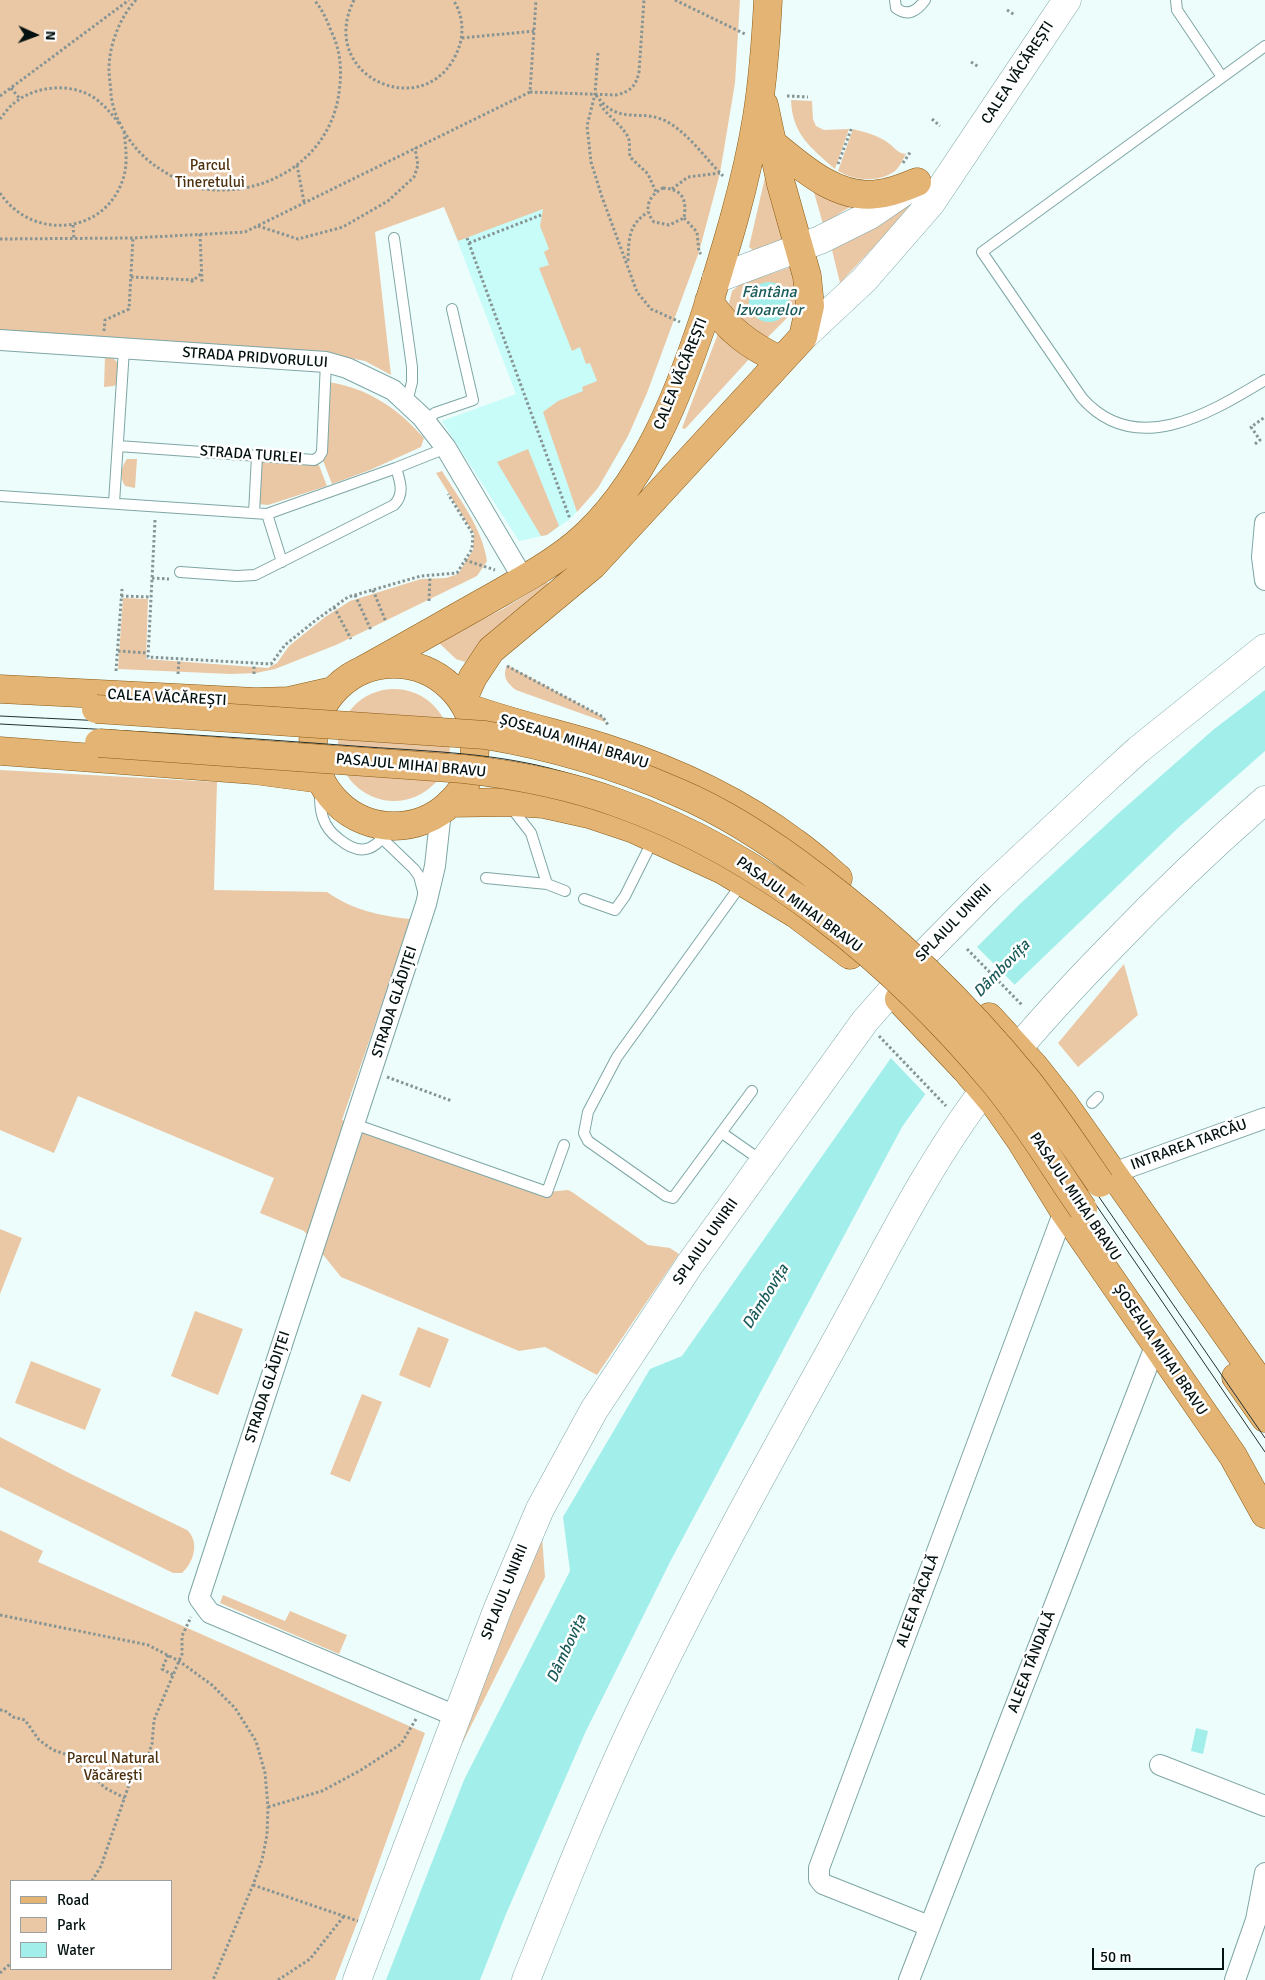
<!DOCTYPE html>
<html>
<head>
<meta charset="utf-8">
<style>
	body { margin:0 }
	#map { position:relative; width:1265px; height:1980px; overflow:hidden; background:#edfdfc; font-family:Signika,sans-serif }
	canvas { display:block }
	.legend { position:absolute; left:10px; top:1880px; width:162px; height:90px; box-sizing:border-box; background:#fff; border:1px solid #9aa09f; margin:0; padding:6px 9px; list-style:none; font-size:15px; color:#031110 }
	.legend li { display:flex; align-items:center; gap:10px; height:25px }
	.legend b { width:25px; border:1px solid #9aa09f }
	.north { position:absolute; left:10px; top:10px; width:50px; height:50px; -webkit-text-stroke:4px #fff; paint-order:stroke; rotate:92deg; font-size:14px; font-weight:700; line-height:20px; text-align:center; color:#031110 }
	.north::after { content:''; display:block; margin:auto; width:18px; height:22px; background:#031110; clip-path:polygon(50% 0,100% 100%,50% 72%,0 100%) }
	.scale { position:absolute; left:1092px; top:1948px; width:132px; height:22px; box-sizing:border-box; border:2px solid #031110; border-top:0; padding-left:6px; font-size:15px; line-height:18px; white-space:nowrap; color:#031110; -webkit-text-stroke:4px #fff; paint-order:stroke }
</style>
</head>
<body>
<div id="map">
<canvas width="1265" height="1980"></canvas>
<ul class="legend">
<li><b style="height:6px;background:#e4b474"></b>Road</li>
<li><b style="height:14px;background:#ebc8a5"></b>Park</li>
<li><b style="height:14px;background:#a2eeeb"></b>Water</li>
</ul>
<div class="north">N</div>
<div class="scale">50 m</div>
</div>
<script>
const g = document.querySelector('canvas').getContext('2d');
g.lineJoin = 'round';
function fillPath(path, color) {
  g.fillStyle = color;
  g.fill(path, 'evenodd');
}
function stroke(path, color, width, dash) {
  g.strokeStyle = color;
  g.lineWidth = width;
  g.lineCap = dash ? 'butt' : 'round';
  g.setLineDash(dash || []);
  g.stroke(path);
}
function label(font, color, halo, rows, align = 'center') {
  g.font = font + ' Signika,sans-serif';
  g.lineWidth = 5;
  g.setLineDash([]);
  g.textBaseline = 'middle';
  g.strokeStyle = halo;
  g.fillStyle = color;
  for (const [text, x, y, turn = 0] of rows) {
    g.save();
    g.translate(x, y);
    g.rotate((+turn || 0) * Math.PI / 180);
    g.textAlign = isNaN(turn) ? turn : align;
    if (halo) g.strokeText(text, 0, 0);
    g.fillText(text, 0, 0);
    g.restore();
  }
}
const built = new Path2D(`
	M549 141 628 436 598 488 570 519 547 535 519 541 442 421 516 394 436 185Z`);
const green = new Path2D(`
	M0 0H740L735 83 720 173 699 252 647 393 628 436 598 488 577 512 543 412 558 401 583 391 582 387 597 381 590 363 586 364 580 347 572 351 539 268 549 265 544 252 549 249 540 226 543 209 458 241 444 207 375 232 391 375 365 361 344 357 0 335Z
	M791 100 812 101 813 119 816 126 824 130 849 129 835 169C811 148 792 134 791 100Z
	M853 129C864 132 877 135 887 142 895 147 896 153 906 154 903 159 900 167 895 171 878 183 855 181 838 171Z
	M766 173 788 237 754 251 749 247Z
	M811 182 850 207 823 224Z
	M909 203 911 207 840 283 832 250Z
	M796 265 799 301 791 314 765 340 736 317 729 303 732 291 739 285ZM752 291 788 295 789 306 779 319 768 322 749 303Z
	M719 331 752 356 685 429 682 428Z
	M105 356 112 357 118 363V383L114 386 104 387Z
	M328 382C369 388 398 409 424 438L421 447 370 470 332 484 322 458Z
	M528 449 559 526 547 535 541 536 497 462Z
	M260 458 317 460 327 486 268 505 257 504Z
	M127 459H137L135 488 125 486C119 477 121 467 127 459Z
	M442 471C460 500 482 527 487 561L477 576 336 645 275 669 256 673 231 674 118 669 123 598 148 599 146 659 268 668 277 663 289 646 325 617 350 601 421 579 446 578 458 574 473 550 474 534 436 473Z
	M547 582 548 584 489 633 465 662 456 659 438 642 503 609Z
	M507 665 603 717 605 722 516 690C507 683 502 677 507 665Z
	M338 745a56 56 0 1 1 112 0a56 56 0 1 1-112 0Z
	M0 770 217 782 214 890 327 892C353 910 380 916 411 919L342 1120 547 1192 568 1190 572 1192 648 1245 670 1248 679 1254 597 1375 545 1347 519 1351 341 1277 304 1231 260 1213 274 1178 78 1096 54 1153 0 1130Z
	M1124 964 1138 1015 1078 1067 1058 1043Z
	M0 1229 22 1238 0 1294Z
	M195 1311 243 1329 218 1395 171 1376Z
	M418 1327 449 1339 430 1388 399 1375Z
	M31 1361 101 1389 85 1430 15 1403Z
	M362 1394 382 1402 350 1482 330 1474Z
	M0 1437 73 1475 187 1530C200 1542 194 1562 182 1573H173L0 1487Z
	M540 1509 545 1577 453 1762Z
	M0 1530 43 1551 38 1562 425 1733 357 1923 335 1980H0ZM171 1881V1969H11V1881Z
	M223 1595 285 1621 290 1611 347 1635 339 1654 220 1603Z`);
const water = new Path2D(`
	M749 302a20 20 0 1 1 40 0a20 20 0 1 1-40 0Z
	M1265 690V751L1179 827 1006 993 939 1075 902 1127 670 1562 585 1733 506 1914 480 1980H386L464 1780 570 1571 563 1517 650 1369 682 1356 900 1045 963 961 1021 903 1120 812 1213 730Z
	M1196 1728 1208 1731 1203 1754 1191 1751Z`);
const pier = new Path2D(`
	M975 945 1016 986 941 1076 927 1096 889 1056 961 959Z`);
const path = new Path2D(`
	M136 0C120 17 109 45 109 69 109 78 111 87 111 95 114 121 133 150 154 165 169 175 186 186 204 189 265 197 326 161 338 99 342 76 342 54 332 33 327 21 323 10 314 0
	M354 0C314 80 434 128 460 44 464 30 462 12 453 0
	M675 0 745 34
	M1007 10 1015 15
	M462 38 534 31
	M598 53 595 94 587 126 591 162 602 197 637 292 651 309 680 322
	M971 62 979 67
	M11 88 20 99
	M530 92 616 95C630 92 636 86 639 72L644 0
	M596 95C621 129 641 105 671 124 692 138 706 159 723 176
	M0 96 129 0
	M787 96 808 97
	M600 104C607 116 626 128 629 140 630 145 629 151 630 157L648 174 656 192
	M0 119C4 114 8 108 13 104 35 85 72 82 96 99 106 107 113 115 120 125
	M932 119 940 126
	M903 163 911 151
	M838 164 852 127
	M297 165 304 202
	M663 188C683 189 687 200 684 218L669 225 654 222C643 209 648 196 663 188Z
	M672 189 688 177 720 173
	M0 193C32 241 105 235 123 179 128 164 126 148 124 133
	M684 218 697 232 699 252 701 254
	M73 225 74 239
	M258 226 298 239 343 227 388 201 414 177 418 165 415 148
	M200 234 202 283
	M467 238 570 519
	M0 239 133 238 245 232 530 92 536 0
	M469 243 541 215
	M628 261C629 239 628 225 648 212
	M131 277 194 280
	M191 282 201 274
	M104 331 105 320 129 309 133 238
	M1255 444 1260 440 1251 427 1265 417
	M155 520 148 657 271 664 285 645 316 620 348 597 421 576 457 573 472 549 473 534 448 494
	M465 560 495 570
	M152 578 169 579
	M373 590 386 622
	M355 595 371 630
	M121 596 151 597
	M429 601 430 576
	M334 607 351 639
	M118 651 148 653
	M507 666 603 717 608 725
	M116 671 122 589
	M178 674 179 660
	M254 674V665
	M967 949 1022 1005
	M879 1036 946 1106
	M387 1077 452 1101
	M0 1615 148 1645 179 1661 212 1685 235 1708 256 1741 265 1773 268 1807 267 1835 262 1860 253 1885 213 1980
	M168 1655 162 1669 173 1675
	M0 1710H4L13 1717 25 1720 39 1740 53 1750 65 1754 83 1766 105 1788 125 1798
	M268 1807 322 1791 361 1770 401 1744 416 1719
	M92 1881 101 1866 131 1779 148 1755 152 1744 154 1720 182 1654V1636L191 1617
	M253 1885 358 1921
	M0 1973 11 1963
	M278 1980 310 1959 344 1916`);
const lane = new Path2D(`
	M895 0 896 8C908 17 917 11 925 0
	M1176 0 1177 10 1222 77
	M1265 46 982 252 1082 398C1136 459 1210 413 1265 380
	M394 238 412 367V382L407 402
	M425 421 435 413 473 400 452 309
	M118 446 314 460 319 457 322 452 326 362
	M0 496 267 514 396 468 446 448
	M114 503 124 349
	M254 513 257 456
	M267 514 282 562
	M180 572 237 576 255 575 269 568 394 505C405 494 400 481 396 468
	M321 780C320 793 319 806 323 818 326 827 332 834 339 839 363 859 376 848 392 827
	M510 806 531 833 547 884 565 891
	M363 820 414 869 419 876 424 895
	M486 878 547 884
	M743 882 617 1057 588 1112 584 1133 588 1141 666 1196 673 1198 752 1091
	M584 899 615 910 625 896 653 840
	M1092 1103 1098 1097
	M354 1124 547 1192 564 1145
	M722 1133 762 1161`);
const street = new Path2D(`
	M0 340 326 362 347 368 393 390 422 417 446 448 524 580
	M1265 523 1262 557 1265 580
	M441 811 435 866 426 904 199 1598 210 1613 456 1716
	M1113 1173 1265 1118
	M1160 1765 1265 1806
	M929 1926 823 1884 819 1879V1868L1064 1211
	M909 1980 1156 1344
	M1235 1980 1256 1920 1265 1873`);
const secondary = new Path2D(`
	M716 279 820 240 870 215 911 187
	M803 337 864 280 931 203 1067 0
	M357 1980 498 1608 540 1509 594 1410 690 1264 865 1021 925 953 989 888 1104 781 1138 750 1265 648
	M526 1980C560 1895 594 1809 633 1726 694 1598 762 1474 831 1350 879 1264 925 1167 985 1089 1024 1038 1067 992 1112 946 1161 895 1212 846 1265 800`);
const primary = new Path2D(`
	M772 143C800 166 837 200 877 194 891 193 904 187 917 182
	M709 301C727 329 750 346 780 360
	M313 745a81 81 0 1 1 162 0a81 81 0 1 1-162 0Z
	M363 670C403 648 443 625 484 602 515 584 548 567 576 544 644 486 679 394 706 312 726 248 746 184 757 117 763 79 766 39 768 0
	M0 689 256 702 289 701 333 691
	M462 701 473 677 491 650 593 565 803 337 810 306 807 276 781 184 764 105
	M466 707C512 724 561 734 608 749 673 770 740 801 794 842 810 853 824 866 838 878
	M0 751 254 770 321 779
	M450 803 513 802 544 804 589 814 634 829 723 870 796 914 850 955
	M899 999 966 1070 998 1108 1021 1141 1064 1211 1233 1456 1265 1514
	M989 1017 1034 1066 1064 1104 1265 1389
	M1236 1377 1265 1418`);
const tram = new Path2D(`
	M0 716C122 722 245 727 367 736 421 740 478 740 531 753 615 773 704 810 776 859 813 884 849 913 884 942
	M0 724C118 730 236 737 354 746 419 751 486 752 549 768 730 814 880 932 999 1071 1039 1117 1071 1169 1105 1218 1158 1296 1212 1374 1265 1452
	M953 1011 987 1045 1024 1088 1265 1438`);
const primaryBridge = new Path2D(`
	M96 709 485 735C551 746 616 765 677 792 727 813 772 843 815 876 894 935 965 1004 1027 1080 1053 1113 1076 1148 1100 1183
	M99 743 464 769C517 775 569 785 618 803 765 855 896 964 995 1083 1027 1122 1054 1167 1083 1209`);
const streetNames = [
	["CALEA VĂCĂREȘTI",1018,73,-57],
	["STRADA PRIDVORULUI",255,358,4],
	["CALEA VĂCĂREȘTI",681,374,-68],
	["STRADA TURLEI",251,455,4],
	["CALEA VĂCĂREȘTI",167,698,3],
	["ȘOSEAUA MIHAI BRAVU",574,742,17],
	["PASAJUL MIHAI BRAVU",411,766,5],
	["PASAJUL MIHAI BRAVU",799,905,36],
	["SPLAIUL UNIRII",954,923,-46],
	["STRADA GLĂDIȚEI",395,1002,-72],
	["INTRAREA TARCĂU",1189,1145,-20],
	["PASAJUL MIHAI BRAVU",1075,1197,56],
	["SPLAIUL UNIRII",706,1242,-55],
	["ȘOSEAUA MIHAI BRAVU",1160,1350,56],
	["STRADA GLĂDIȚEI",268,1387,-72],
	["SPLAIUL UNIRII",505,1592,-68],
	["ALEEA PĂCALĂ",918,1601,-70],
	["ALEEA TÂNDALĂ",1032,1662,-69]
];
const parkNames = [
	["Parcul",210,166],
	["Tineretului",210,183],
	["Parcul Natural",113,1759],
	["Văcărești",113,1776]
];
const waterNames = [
	["Fântâna",769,293],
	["Izvoarelor",769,311],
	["Dâmbovița",1002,969,-46],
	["Dâmbovița",766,1297,-58],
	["Dâmbovița",567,1649,-65]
];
fillPath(built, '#c7fcf9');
fillPath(green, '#ebc8a5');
fillPath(water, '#a2eeeb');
fillPath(pier, '#edfdfc');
stroke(lane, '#7ea6a5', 12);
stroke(street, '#7ea6a5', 22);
stroke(secondary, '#7ea6a5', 29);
stroke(primary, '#8a5a15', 29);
stroke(path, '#869594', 3, [2.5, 2.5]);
stroke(lane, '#fff', 10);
stroke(street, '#fff', 20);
stroke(secondary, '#fff', 28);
stroke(primary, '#e4b474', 28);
stroke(tram, '#233130', 1);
stroke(primaryBridge, '#8a5a15', 29, []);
stroke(primaryBridge, '#e4b474', 28);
label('15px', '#031110', '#fff', streetNames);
label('15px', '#4e310f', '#fff', parkNames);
label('italic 16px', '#1a5b59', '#fff', waterNames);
</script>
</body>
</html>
